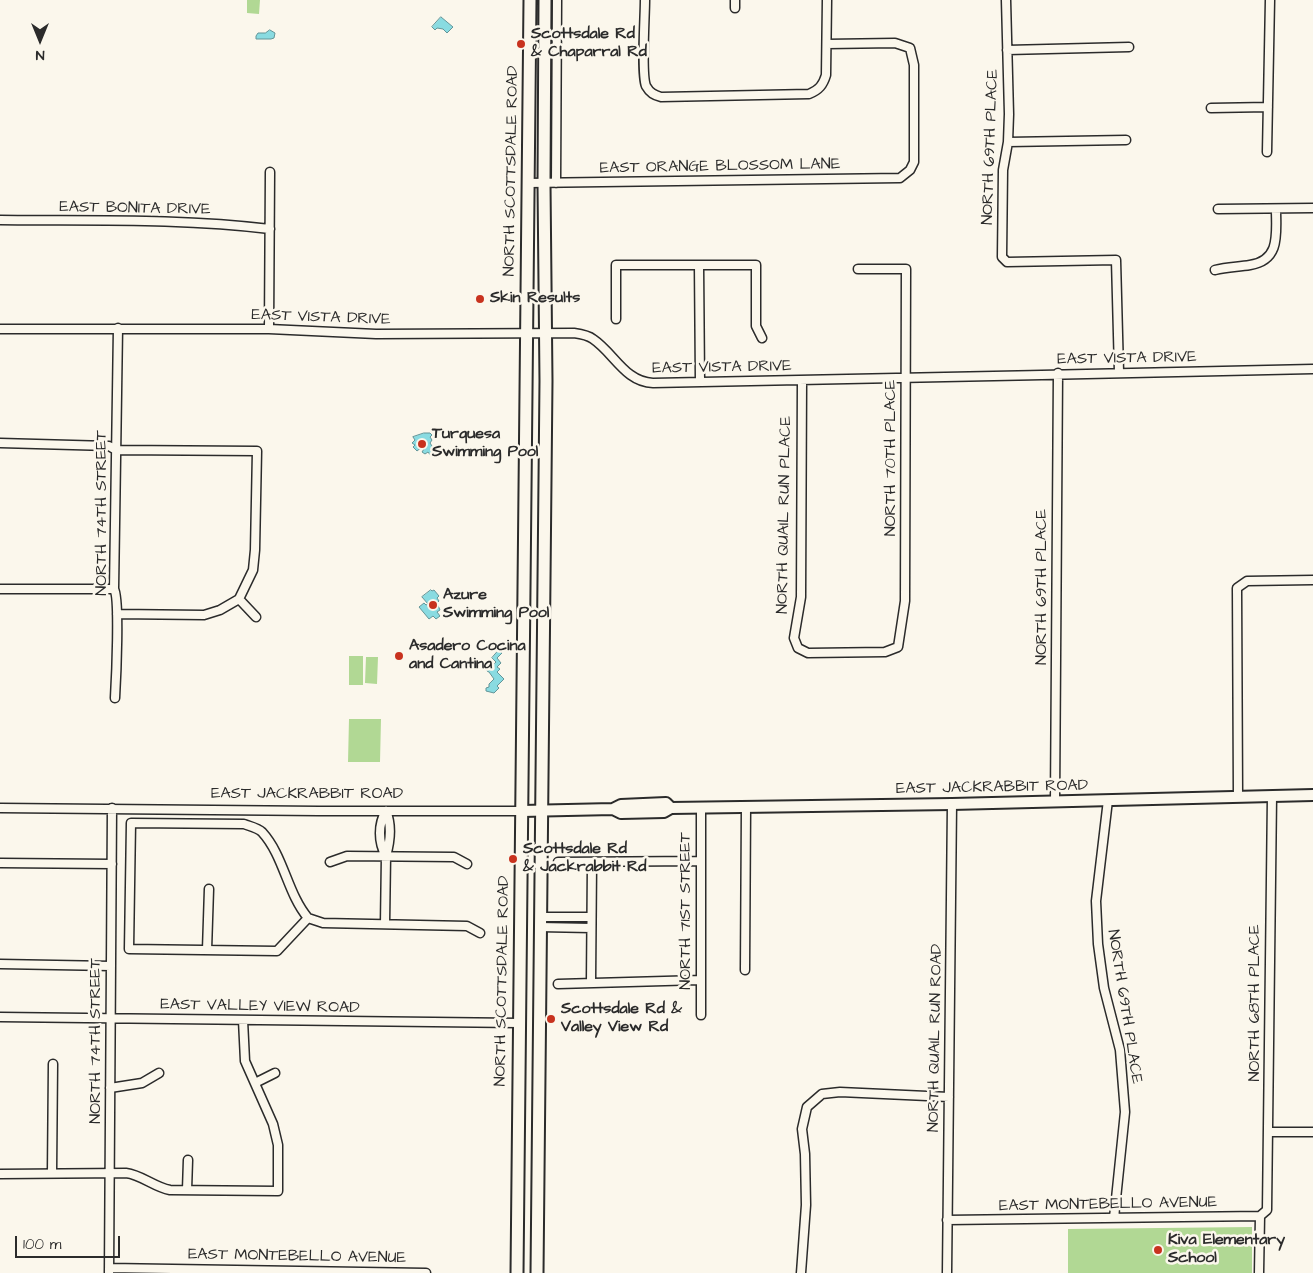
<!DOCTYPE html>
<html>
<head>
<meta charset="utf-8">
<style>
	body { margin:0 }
	#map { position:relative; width:1313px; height:1273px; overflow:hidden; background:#fbf7ec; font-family:"Architects Daughter",sans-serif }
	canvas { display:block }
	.north { position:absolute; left:15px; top:15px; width:50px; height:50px; -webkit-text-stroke:4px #fbf7ec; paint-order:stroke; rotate:180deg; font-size:14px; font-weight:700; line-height:20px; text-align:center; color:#2b2b2b }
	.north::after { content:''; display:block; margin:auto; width:18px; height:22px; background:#2b2b2b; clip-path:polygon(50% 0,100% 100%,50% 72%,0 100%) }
	.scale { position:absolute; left:15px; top:1236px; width:105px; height:22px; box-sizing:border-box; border:2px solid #2b2b2b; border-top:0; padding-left:6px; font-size:15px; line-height:18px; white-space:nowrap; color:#2b2b2b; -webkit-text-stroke:4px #fbf7ec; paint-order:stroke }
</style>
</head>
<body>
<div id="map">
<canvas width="1313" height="1273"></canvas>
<div class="north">N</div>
<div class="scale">100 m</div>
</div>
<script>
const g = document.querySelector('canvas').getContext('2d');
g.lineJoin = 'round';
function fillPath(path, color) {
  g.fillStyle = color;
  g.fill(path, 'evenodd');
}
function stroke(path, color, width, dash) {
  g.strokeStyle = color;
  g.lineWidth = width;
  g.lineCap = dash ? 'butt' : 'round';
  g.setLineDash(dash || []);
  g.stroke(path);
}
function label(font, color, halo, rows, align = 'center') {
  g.font = font + ' "Architects Daughter",sans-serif';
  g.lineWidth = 5;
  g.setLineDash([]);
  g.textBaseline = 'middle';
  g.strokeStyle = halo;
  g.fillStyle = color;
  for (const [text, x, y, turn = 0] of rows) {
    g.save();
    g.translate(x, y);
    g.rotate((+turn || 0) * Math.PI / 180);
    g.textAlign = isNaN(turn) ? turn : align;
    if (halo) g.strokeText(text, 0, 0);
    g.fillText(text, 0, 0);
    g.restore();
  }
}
const green = new Path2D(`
	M247 0H260L259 14 247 13Z
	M349 656H363V685H349Z
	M366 657H378L377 684 365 683Z
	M349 719H381L380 762H348Z
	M1252 1227V1273H1068V1229Z`);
const water = new Path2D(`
	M441 17 453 27 447 33 443 29 437 28 435 30 432 27Z
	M270 30 275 33 274 38 271 39H256V36L258 33H265Z
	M424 433H430L432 435 430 437 432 440 430 443 436 452 431 456 428 452 425 454 422 452 424 449 422 447 417 451 413 447 415 445 412 443 415 440 413 437Z
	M431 590 432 591 434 590 439 596 437 598 439 601 437 603 440 610 437 612 440 616 436 619 433 616 429 619 419 607 424 603 426 605 428 604 422 597Z
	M499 650 502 653 497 658 501 663 497 667 500 669 497 672 504 679 497 686 499 688 494 693 486 691V688L489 687V684L494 679 489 672 487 671V666H492L496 662 492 658Z`);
const street = new Path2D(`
	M645 0C645 17 641 74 646 86 650 93 654 95 661 97L809 94C819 90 823 85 826 75L827 0
	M735 0V8
	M1006 0 1009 114 1008 142 1003 170 1002 257 1007 262 1116 260 1119 372
	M1007 50 1129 47
	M1211 108 1268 107
	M1008 142 1126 140
	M1267 152 1270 0
	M528 183 900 178 910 170 914 162V65L910 48 895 43 827 44
	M556 183 557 0
	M1218 209 1313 208
	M0 220C90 221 180 218 270 229
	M699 265 700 382
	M1215 270C1227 267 1238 267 1250 265 1281 260 1276 233 1276 209
	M616 319V265H756V326L762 338
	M0 329H269L376 334 574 333C581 334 588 335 593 339 614 353 625 382 653 383 873 380 1093 373 1313 369
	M269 329 270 172
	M802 381 801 597 794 638 798 648 808 653 885 652 898 647 905 601 906 269H858
	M0 443 109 446 116 450 257 451 255 550 253 570 239 599 220 610 204 615 117 614
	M0 589H114
	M239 599 256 617
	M115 698C116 681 120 598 114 589L118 328
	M1238 797 1237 588 1247 581 1313 580
	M1108 800 1096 901 1098 944 1104 988 1120 1050 1125 1112 1114 1218
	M1055 801 1058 373
	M0 808 319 811H522
	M701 808V1015
	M131 823 244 824C249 826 258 828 262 832 284 856 287 893 308 918L277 951 129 949Z
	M386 856C378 842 378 824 386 811
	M330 862 347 856 454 857 467 864
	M558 862 700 861
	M0 863 112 864
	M540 917H591
	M308 918 323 923 467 926 480 933
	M385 924 386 856C390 842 392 825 386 811
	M540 927 591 928
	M207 950 209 889
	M0 964 111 966
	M745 970 746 807
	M591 982 592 863
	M558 984 700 980
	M0 1017 519 1023
	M255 1083 275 1073
	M110 1088 142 1083 159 1073
	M1269 1132H1313
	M52 1173 53 1064
	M0 1174 126 1173C142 1175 154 1187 170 1190L278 1191V1145L273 1124 245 1061 243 1020
	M187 1190 188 1160
	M947 1220 1260 1216 1267 1210 1272 796
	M109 1268 426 1273
	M109 1273 112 808
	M801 1273 806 1205 805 1154 802 1129 807 1107 822 1094 840 1092 949 1097
	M947 1273 952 804
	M1259 1273 1260 1216`);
const secondary = new Path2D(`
	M613 809 621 805 666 803 671 808
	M522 811 613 809 621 813 664 812 671 808 952 804 1313 795`);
const primary = new Path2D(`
	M517 1273 530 0
	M537 1273 546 381 544 184 545 0`);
const markers = [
	[521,44,5,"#c8321e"],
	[480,299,5,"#c8321e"],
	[422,444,5,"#c8321e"],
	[433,605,5,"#c8321e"],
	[399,656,5,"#c8321e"],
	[513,859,5,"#c8321e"],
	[551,1019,5,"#c8321e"],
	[1158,1250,5,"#c8321e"]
];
const poiNames = [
	["Scottsdale Rd",531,35],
	["& Chaparral Rd",531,53],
	["Skin Results",490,299],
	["Turquesa",432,435],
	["Swimming Pool",432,453],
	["Azure",443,596],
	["Swimming Pool",443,614],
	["Asadero Cocina",409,647],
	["and Cantina",409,665],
	["Scottsdale Rd",523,850],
	["& Jackrabbit Rd",523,868],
	["Scottsdale Rd &",561,1010],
	["Valley View Rd",561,1028],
	["Kiva Elementary",1168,1241],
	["School",1168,1259]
];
const streetNames = [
	["NORTH 69TH PLACE",991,147,-88],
	["EAST ORANGE BLOSSOM LANE",720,167,-1],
	["NORTH SCOTTSDALE ROAD",512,171,-89],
	["EAST BONITA DRIVE",135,209,1],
	["EAST VISTA DRIVE",321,318,2],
	["EAST VISTA DRIVE",1127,359,-1],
	["EAST VISTA DRIVE",722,368,-1],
	["NORTH 70TH PLACE",892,458,-90],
	["NORTH 74TH STREET",103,513,-90],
	["NORTH QUAIL RUN PLACE",785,515,-89],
	["NORTH 69TH PLACE",1043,587,-90],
	["EAST JACKRABBIT ROAD",992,788,-1],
	["EAST JACKRABBIT ROAD",307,795],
	["NORTH 71ST STREET",687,911,-90],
	["NORTH SCOTTSDALE ROAD",503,981,-89],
	["NORTH 68TH PLACE",1256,1003,-90],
	["EAST VALLEY VIEW ROAD",260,1007,1],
	["NORTH 69TH PLACE",1124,1007,81],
	["NORTH QUAIL RUN ROAD",936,1038,-89],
	["NORTH 74TH STREET",97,1041,-90],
	["EAST MONTEBELLO AVENUE",1108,1205,-1],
	["EAST MONTEBELLO AVENUE",297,1257,1]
];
fillPath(green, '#b1d894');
fillPath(water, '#89dbe1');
stroke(water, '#639598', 1);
stroke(street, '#2b2b2b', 11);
stroke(secondary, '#2b2b2b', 14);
stroke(primary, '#2b2b2b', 15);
stroke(street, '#fbf7ec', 8);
stroke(secondary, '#fbf7ec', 10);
stroke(primary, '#fbf7ec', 11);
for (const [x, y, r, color] of markers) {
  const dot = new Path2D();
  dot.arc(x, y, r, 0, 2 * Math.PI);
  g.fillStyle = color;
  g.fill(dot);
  stroke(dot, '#fbf7ec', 2);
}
label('bold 16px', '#2b2b2b', '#fbf7ec', poiNames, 'left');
label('16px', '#2b2b2b', '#fbf7ec', streetNames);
</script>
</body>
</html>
